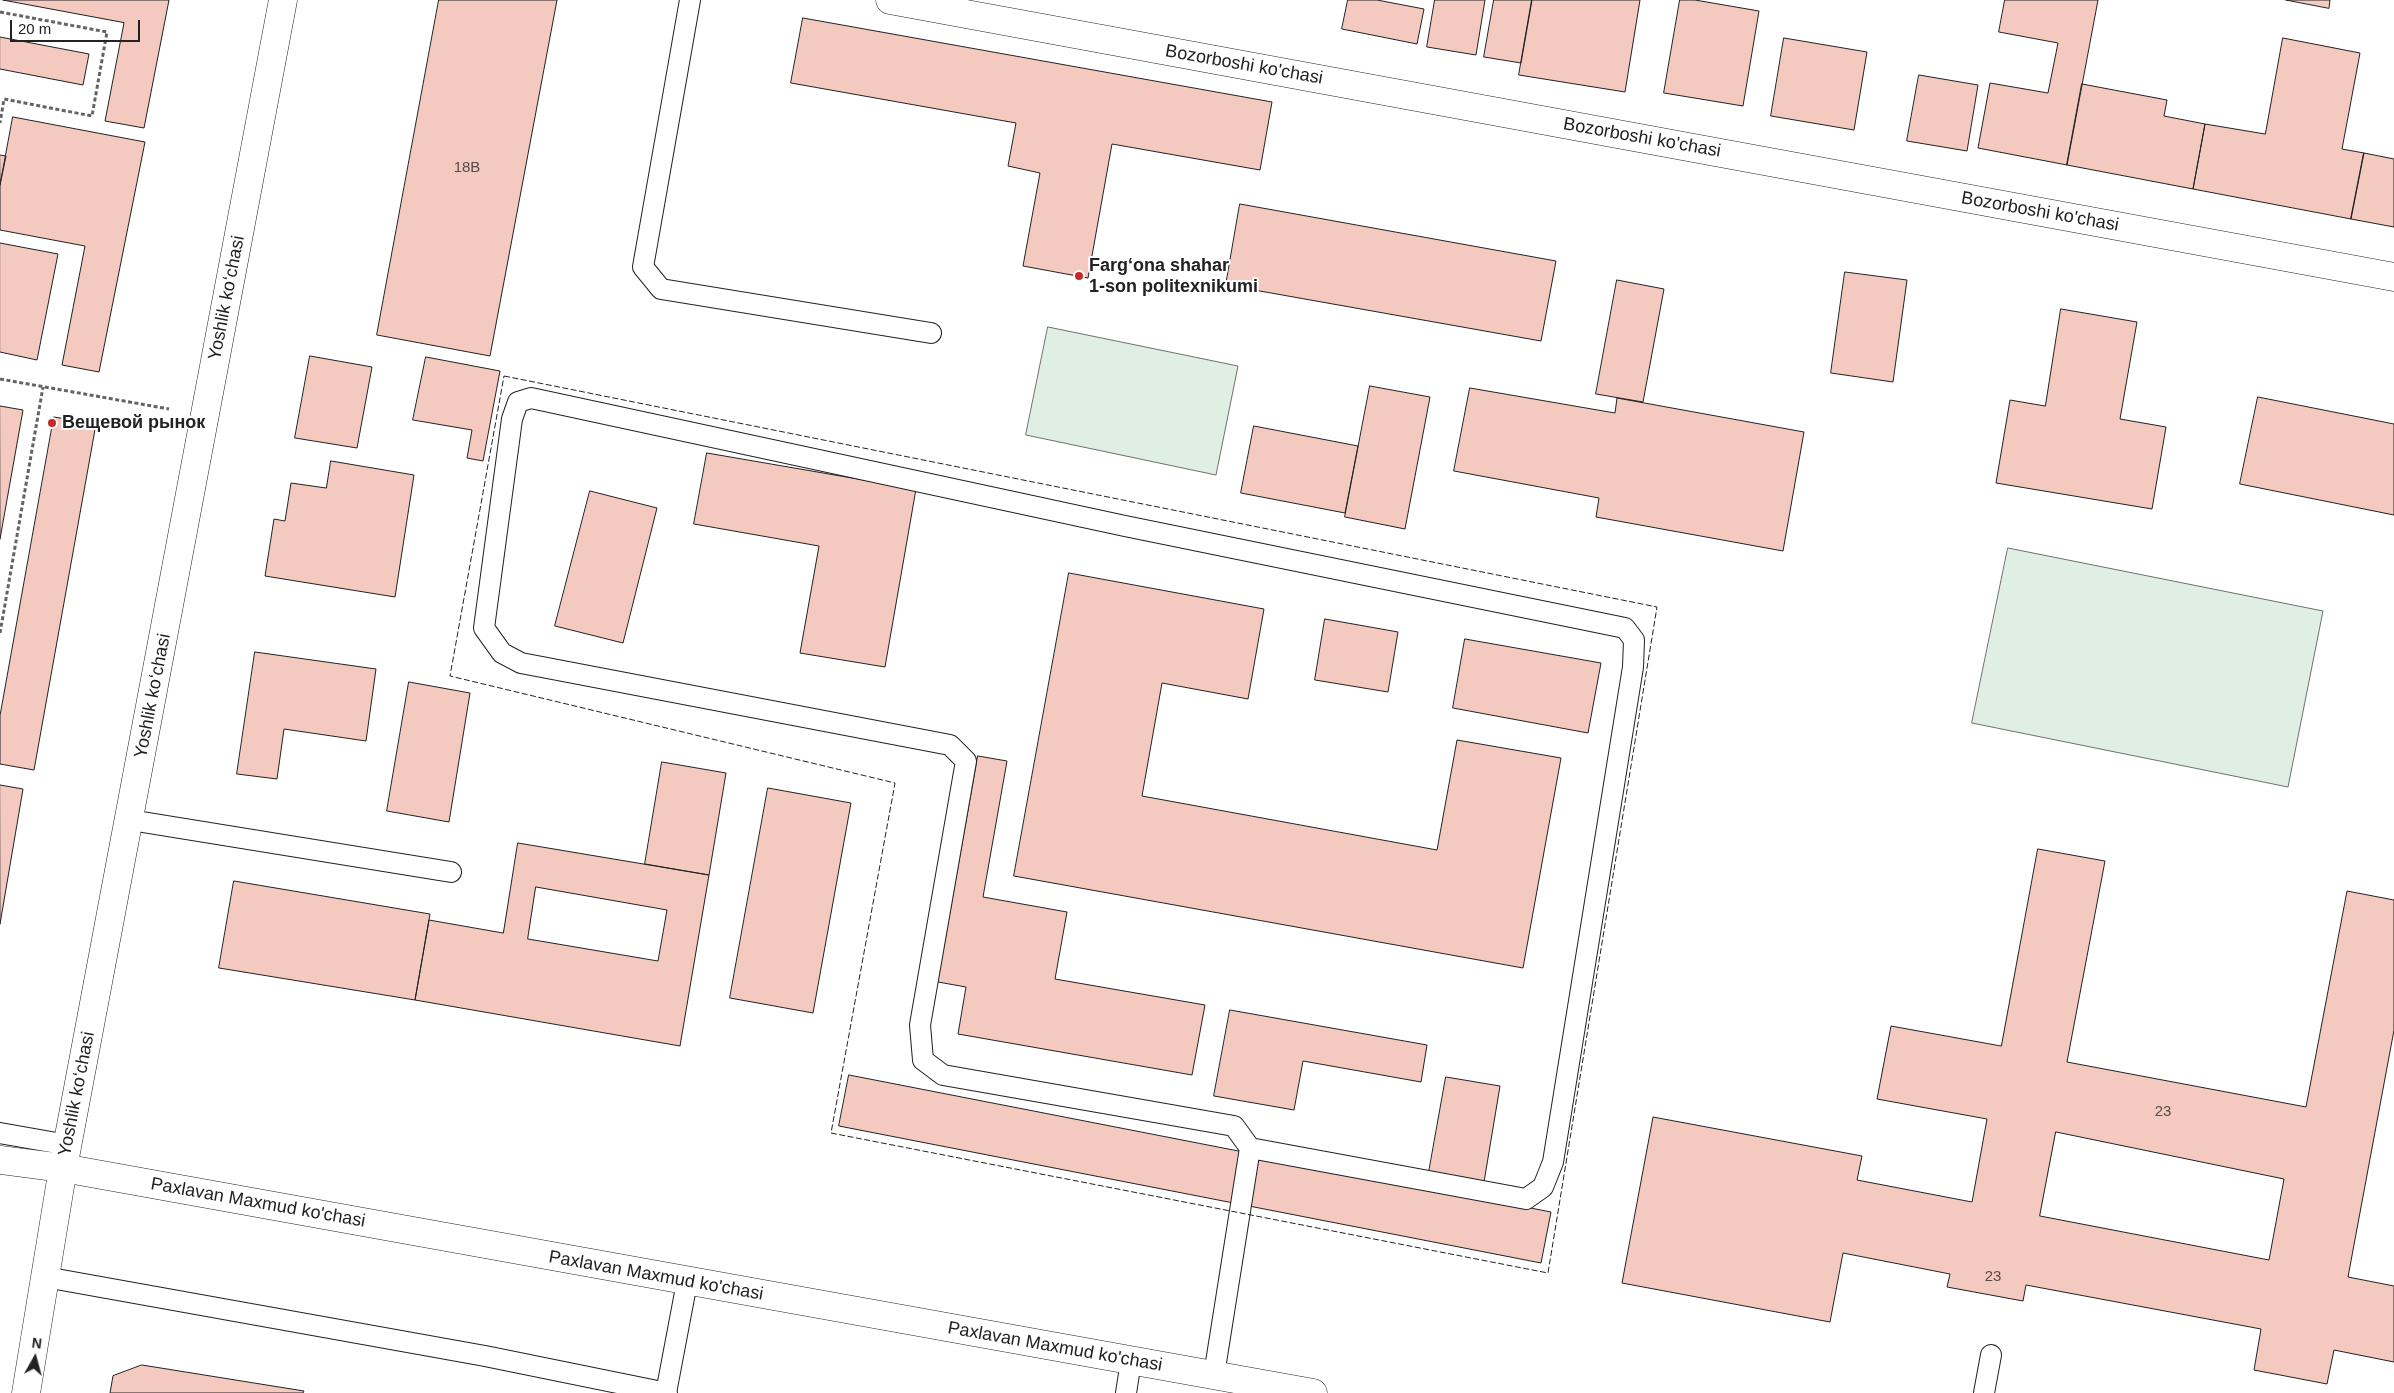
<!DOCTYPE html>
<html>
<head>
<meta charset="utf-8">
<style>
	body { margin:0 }
	#map { position:relative; width:2394px; height:1393px; overflow:hidden; background:#fff; font-family:Helvetica,sans-serif }
	canvas { display:block }
	.north { position:absolute; left:10px; top:1333px; width:50px; height:50px; -webkit-text-stroke:4px #fff; paint-order:stroke; rotate:7deg; font-size:14px; font-weight:700; line-height:20px; text-align:center; color:#222 }
	.north::after { content:''; display:block; margin:auto; width:18px; height:22px; background:#222; clip-path:polygon(50% 0,100% 100%,50% 72%,0 100%) }
	.scale { position:absolute; left:10px; top:20px; width:130px; height:22px; box-sizing:border-box; border:2px solid #222; border-top:0; padding-left:6px; font-size:15px; line-height:18px; white-space:nowrap; color:#222; -webkit-text-stroke:4px #fff; paint-order:stroke }
</style>
</head>
<body>
<div id="map">
<canvas width="2394" height="1393"></canvas>
<div class="north">N</div>
<div class="scale">20 m</div>
</div>
<script>
const g = document.querySelector('canvas').getContext('2d');
g.lineJoin = 'round';
function fillPath(path, color) {
  g.fillStyle = color;
  g.fill(path, 'evenodd');
}
function stroke(path, color, width, dash) {
  g.strokeStyle = color;
  g.lineWidth = width;
  g.lineCap = dash ? 'butt' : 'round';
  g.setLineDash(dash || []);
  g.stroke(path);
}
function label(font, color, halo, rows, align = 'center') {
  g.font = font + ' Helvetica,sans-serif';
  g.lineWidth = 4;
  g.setLineDash([]);
  g.textBaseline = 'middle';
  g.strokeStyle = halo;
  g.fillStyle = color;
  for (const [text, x, y, turn = 0] of rows) {
    g.save();
    g.translate(x, y);
    g.rotate((+turn || 0) * Math.PI / 180);
    g.textAlign = isNaN(turn) ? turn : align;
    if (halo) g.strokeText(text, 0, 0);
    g.fillText(text, 0, 0);
    g.restore();
  }
}
const green = new Path2D(`
	M1048 327 1238 366 1216 475 1026 435Z
	M2008 548 2323 611 2288 787 1972 723Z`);
const building = new Path2D(`
	M3 0H169L144 128 105 121 124 23Z
	M439 0H557L490 356 377 335Z
	M1348 0H1377L1424 9 1417 44 1342 29Z
	M1435 0H1485L1476 55 1427 47Z
	M1494 0H1532L1521 63 1484 57Z
	M1532 0H1640L1625 92 1519 75Z
	M1680 0H1695L1759 11 1743 106 1664 93Z
	M2005 0H2098L2067 165 1978 148 1990 83 2048 93 2058 43 1999 32Z
	M2286 0H2330L2329 8Z
	M803 18 1272 102 1260 170 1112 144 1088 278 1023 266 1040 173 1008 166 1016 123 791 83Z
	M0 37 89 54 83 85 0 69Z
	M1784 38 1867 52 1854 130 1771 116Z
	M2283 38 2360 53 2342 149 2364 153 2351 219 2193 189 2205 124 2265 134Z
	M1919 75 1978 85 1967 151 1907 141Z
	M2082 84 2167 100 2164 116 2205 124 2193 189 2067 165Z
	M13 117 145 142 99 372 62 365 85 246 0 230V185Z
	M2364 153 2394 159V227L2351 219Z
	M0 155 6 156 0 185Z
	M1240 204 1556 261 1541 341 1226 285Z
	M0 243 58 254 37 360 0 352Z
	M1845 272 1907 280 1893 382 1831 373Z
	M1617 280 1664 289 1643 402 1596 394Z
	M2061 309 2137 322 2120 419 2166 427 2152 509 1996 483 2010 400 2045 406Z
	M310 356 372 367 357 448 295 438Z
	M426 357 500 371 483 461 467 458 472 430 413 420Z
	M1370 386 1430 397 1405 529 1345 517Z
	M1470 388 1615 413 1617 398 1804 432 1783 551 1596 517 1599 498 1454 471Z
	M2258 397 2394 424V515L2240 484Z
	M0 406 23 410 0 539Z
	M54 417 96 424 34 770 0 764V716Z
	M1254 426 1358 446 1345 513 1241 493Z
	M707 453 916 489 885 667 800 653 819 546 694 524Z
	M331 461 414 475 395 597 265 576 274 519 285 521 291 483 326 488Z
	M590 491 657 508 623 643 555 626Z
	M1069 573 1264 609 1248 699 1162 683 1142 796 1437 850 1457 740 1561 758 1523 968 1014 876Z
	M1325 619 1398 632 1388 692 1315 680Z
	M1465 639 1601 663 1588 733 1453 708Z
	M255 652 376 669 366 741 284 729 277 779 237 774Z
	M409 682 470 693 449 822 387 811Z
	M978 756 1007 761 983 897 1067 912 1055 979 1205 1005 1192 1075 958 1034 966 987 938 982Z
	M662 762 726 773 709 875 645 864Z
	M0 785 23 789 0 924Z
	M768 788 851 803 813 1013 730 998Z
	M518 843 709 875 680 1046 415 1000 429 920 503 933ZM536 887 667 910 658 961 528 939Z
	M2038 849 2105 861 2067 1062 2306 1107 2347 891 2394 900V1030L2348 1277 2394 1286V1362L2334 1350 2327 1384 2254 1370 2261 1329 2026 1285 2023 1301 1947 1287 1950 1274 1843 1253 1830 1322 1622 1283 1653 1117 1862 1156 1857 1180 1972 1202 1987 1119 1877 1099 1891 1026 2001 1046ZM2056 1132 2284 1179 2269 1260 2040 1216Z
	M234 881 430 914 415 1000 219 968Z
	M1230 1010 1427 1045 1421 1082 1303 1061 1294 1110 1214 1096Z
	M849 1075 1551 1212 1541 1263 839 1126Z
	M1446 1077 1500 1086 1484 1182 1429 1172Z
	M142 1365 304 1391 303 1393H110L113 1376Z`);
const path = new Path2D(`
	M0 12 107 32 92 116 4 99 0 123
	M0 379 169 409
	M0 633 43 387`);
const lane = new Path2D(`
	M690 0 643 267 661 289 931 333
	M130 820 451 872
	M0 1133 68 1145
	M45 1277 485 1356 667 1393
	M1214 1375 1250 1148 1234 1126 943 1075 923 1060 920 1025 966 761 950 745 521 663 502 653 484 628 512 419 518 402 531 398 1125 526 1625 628 1634 640 1633 667 1553 1162 1543 1187 1526 1199 1250 1148
	M666 1393 687 1282
	M1126 1393 1131 1361
	M1984 1393 1991 1355`);
const street = new Path2D(`
	M890 0 2394 277
	M0 1160 63 1168 1313 1393`);
const secondary = new Path2D(`
	M26 1393 63 1168 283 0`);
const fence = new Path2D(`
	M504 376 1657 607 1548 1273 831 1133 895 783 450 676Z`);
const markers = [
	[1079,276,5,"#c62828"],
	[52,423,5,"#c62828"]
];
const numberNames = [
	["18B",467,168],
	["23",2163,1112],
	["23",1993,1277]
];
const streetNames = [
	["Bozorboshi ko'chasi",1244,65,10],
	["Bozorboshi ko'chasi",1642,138,10],
	["Bozorboshi ko'chasi",2040,212,10],
	["Yoshlik koʻchasi",227,298,-79],
	["Yoshlik koʻchasi",153,696,-79],
	["Yoshlik koʻchasi",77,1094,-79],
	["Paxlavan Maxmud ko'chasi",258,1203,10],
	["Paxlavan Maxmud ko'chasi",656,1276,10],
	["Paxlavan Maxmud ko'chasi",1055,1347,10]
];
const poiNames = [
	["Farg‘ona shahar",1089,266],
	["1-son politexnikumi",1089,287],
	["Вещевой рынок",62,423]
];
fillPath(green, '#e0efe3');
stroke(green, '#6f6f6f', 1);
fillPath(building, '#f3c9c0');
stroke(building, '#222', 1);
stroke(lane, '#222', 22);
stroke(street, '#222', 29);
stroke(secondary, '#222', 29);
stroke(path, '#646464', 3, [4, 2.5]);
stroke(lane, '#fff', 20);
stroke(street, '#fff', 28);
stroke(secondary, '#fff', 28);
stroke(fence, '#222', 1, [6, 2.5]);
for (const [x, y, r, color] of markers) {
  const dot = new Path2D();
  dot.arc(x, y, r, 0, 2 * Math.PI);
  g.fillStyle = color;
  g.fill(dot);
  stroke(dot, '#fff', 2);
}
label('15px', '#564c4a', null, numberNames);
label('18px', '#222', '#fff', streetNames);
label('bold 18px', '#222', '#fff', poiNames, 'left');
</script>
</body>
</html>
